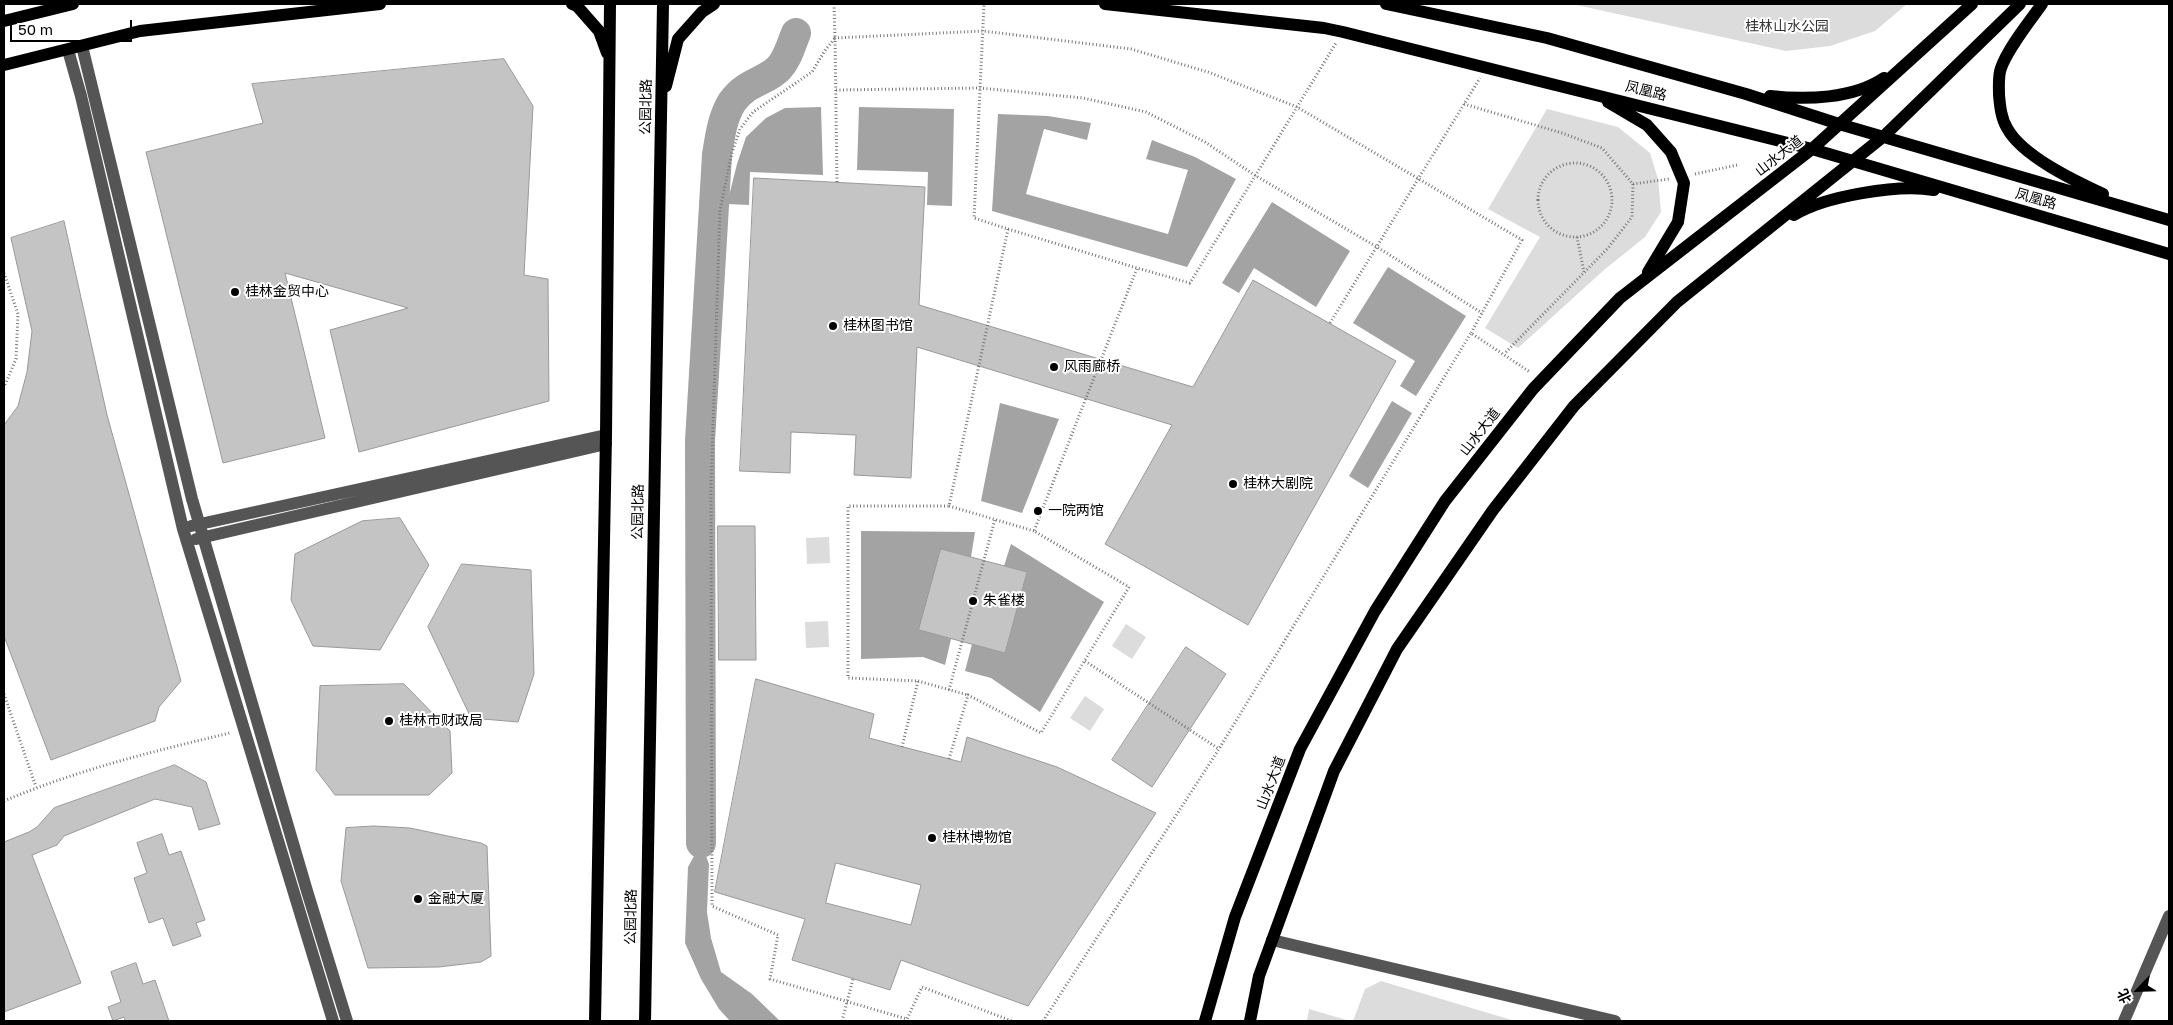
<!DOCTYPE html>
<html>
<head>
<meta charset="utf-8">
<style>
	body { margin:0 }
	#map { position:relative; width:2173px; height:1025px; overflow:hidden; background:#fff; font-family:"Golos Text","Noto Sans SC",sans-serif }
	canvas { display:block }
	.frame { position:absolute; inset:0; border:5px solid #000; pointer-events:none }
	.north { position:absolute; left:2113px; top:965px; width:50px; height:50px; -webkit-text-stroke:4px #fff; paint-order:stroke; rotate:246deg; font-size:14px; font-weight:700; line-height:20px; text-align:center; color:#000 }
	.north::after { content:''; display:block; margin:auto; width:18px; height:22px; background:#000; clip-path:polygon(50% 0,100% 100%,50% 72%,0 100%) }
	.scale { position:absolute; left:10px; top:20px; width:122px; height:22px; box-sizing:border-box; border:2px solid #000; border-top:0; padding-left:6px; font-size:15px; line-height:18px; white-space:nowrap; color:#000; -webkit-text-stroke:4px #fff; paint-order:stroke }
</style>
</head>
<body>
<div id="map">
<canvas width="2173" height="1025"></canvas>
<div class="frame"></div>
<div class="north">北</div>
<div class="scale">50 m</div>
</div>
<script>
const g = document.querySelector('canvas').getContext('2d');
g.lineJoin = 'round';
function fillPath(path, color) {
  g.fillStyle = color;
  g.fill(path, 'evenodd');
}
function stroke(path, color, width, dash) {
  g.strokeStyle = color;
  g.lineWidth = width;
  g.lineCap = dash ? 'butt' : 'round';
  g.setLineDash(dash || []);
  g.stroke(path);
}
function label(font, color, halo, rows, align = 'center') {
  g.font = font + ' "Golos Text","Noto Sans SC",sans-serif';
  g.lineWidth = 4;
  g.setLineDash([]);
  g.textBaseline = 'middle';
  g.strokeStyle = halo;
  g.fillStyle = color;
  for (const [text, x, y, turn = 0] of rows) {
    g.save();
    g.translate(x, y);
    g.rotate((+turn || 0) * Math.PI / 180);
    g.textAlign = isNaN(turn) ? turn : align;
    if (halo) g.strokeText(text, 0, 0);
    g.fillText(text, 0, 0);
    g.restore();
  }
}
const green = new Path2D(`
	M1572 4H1907L1875 31 1830 46 1786 51Z
	M1547 109 1618 127 1650 153 1658 179 1661 212 1645 237 1604 270 1518 348 1485 328 1540 237 1488 209Z
	M829 537 830 563 807 564 806 538Z
	M828 621 829 647 806 648 805 622Z
	M1126 624 1146 637 1132 659 1112 646Z
	M1085 696 1104 709 1090 731 1070 718Z
	M1381 981 1515 1021H1353L1365 989Z
	M1309 1009 1350 1021H1307Z`);
const water = new Path2D(`
	M821 107 823 175 750 172 749 205 727 204 737 164 746 137 766 118 785 108Z
	M859 107 954 109 952 206 927 205 928 172 857 170Z
	M998 114 1048 116 1091 123 1087 140 1044 129 1026 194 1168 234 1188 170 1146 159 1152 140 1195 157 1236 179 1187 267 992 211Z
	M1272 202 1350 251 1316 307 1254 268 1239 293 1222 283Z
	M1388 267 1466 316 1416 396 1400 386 1415 361 1353 323Z
	M1392 401 1412 413 1368 488 1349 476Z
	M1000 403 1059 419 1022 513 981 501Z
	M861 531 975 532 971 557 941 549 919 629 951 639 945 665 923 657 861 659Z
	M1011 544 1104 602 1040 712 991 678 965 671 972 644 1005 653 1027 572 1004 566Z
	M701 843 709 864 707 912 711 938 721 972 752 994 780 1021H730L719 1009 701 979 685 943 688 867Z`);
const river = new Path2D(`
	M701 843 700 441 717 155C720 137 722 118 732 102 747 81 766 82 779 68 788 58 791 45 796 33`);
const building = new Path2D(`
	M504 59 533 106 524 275 548 279 549 401 359 452 330 330 408 308 285 273 325 438 223 463 146 152 263 123 252 84Z
	M754 178 925 187 919 305 1193 387 1253 280 1396 361 1248 625 1105 544 1172 425 917 347 911 478 854 475 856 435 791 432 790 473 740 471Z
	M64 221 107 415 181 681 159 707 155 721 51 760 4 636V425L18 406 27 372 32 331 11 238Z
	M400 518 429 565 380 650 313 646 291 600 295 554 362 521Z
	M718 526H755L756 660H719Z
	M941 549 1027 572 1005 653 919 630Z
	M462 564 531 570 534 674 518 722 471 718 428 627Z
	M1186 647 1226 674 1152 787 1112 760Z
	M756 679 874 714 869 738 961 762 967 737 1057 767 1156 813 1028 1006 901 960 890 990 792 960 805 919 715 892ZM836 863 921 885 911 925 826 903Z
	M404 684 450 731 452 773 429 795H335L316 770 320 686Z
	M175 765 206 782 220 824 199 830 192 807 155 799 64 836 57 845 32 855 81 983 4 1012V842L29 832 37 827 54 808Z
	M374 826 410 828 481 843 487 846 491 956 481 962 439 967 368 968 341 881 346 828Z
	M162 834 169 855 181 851 205 920 196 923 201 936 173 946 163 918 149 923 134 878 147 873 137 843Z
	M136 963 143 984 155 980 169 1021H125L124 1017 113 1021 108 1007 121 1002 111 972Z`);
const path = new Path2D(`
	M834 4 835 38 824 52 812 72 753 112 740 129 732 153 720 210 711 489 712 906 778 935 770 979 907 1019 922 987 1012 1021
	M836 90 980 88 1083 98 1146 112 1205 142 1256 176 1377 247 1482 313
	M1464 104 1562 133 1602 148 1633 184 1632 217 1608 248 1504 354
	M1538 200a37 37 0 1 1 74 0a37 37 0 1 1-74 0Z
	M1695 174 1737 165
	M837 182 835 38 983 31 1131 49 1208 72 1297 107 1522 240 1471 333
	M1633 184 1669 179
	M1008 229 1137 268
	M1577 237 1584 272
	M4 273 18 314 16 359 4 387
	M1330 323 1480 78
	M949 506 1034 531
	M1085 661 1219 749
	M918 681 968 695
	M949 690 995 519
	M4 694 36 787
	M902 747 918 681 848 678V506H949L1008 229 974 218 984 4
	M949 759 968 695 1041 733 1129 587 1034 531 1137 268 1190 283 1336 43
	M4 801C77 770 154 751 230 733
	M842 1021 853 979
	M1043 1021 1219 749 1471 333 1530 372`);
const minor = new Path2D(`
	M82 46 192 499 307 891 347 1021
	M68 50 81 96 183 529 333 1021
	M191 526 606 435
	M196 539 606 444
	M1272 940 1615 1021
	M2124 1021 2169 916`);
const major = new Path2D(`
	M572 4 577 6 599 31 607 53
	M1105 4 1324 28 1343 32 1812 149 2169 254
	M1386 4 1547 38 1746 94 1839 124 2169 220
	M2042 4C2030 21 2008 48 2001 68 1998 76 1999 86 1999 95 2000 106 2001 118 2007 128 2022 156 2075 181 2103 194
	M4 21 73 4
	M4 65 140 31 380 4
	M666 86 678 39 702 12 714 4
	M1770 96C1806 100 1853 99 1884 78
	M1608 102 1647 125 1671 152 1684 183 1678 222 1648 272
	M1794 215C1825 196 1898 184 1934 190
	M595 1021 606 435 610 4
	M645 1021 663 4
	M1205 1021 1235 917 1300 749 1375 611 1445 501 1533 389 1620 298 1812 149 1972 4
	M1250 1021 1259 976 1334 771 1397 649 1493 510 1574 406 1677 302 1884 136 2020 4`);
const markers = [
	[235,292,5,"#000"],
	[833,326,5,"#000"],
	[1054,367,5,"#000"],
	[1233,484,5,"#000"],
	[1038,511,5,"#000"],
	[973,601,5,"#000"],
	[389,721,5,"#000"],
	[932,838,5,"#000"],
	[418,899,5,"#000"]
];
const parkNames = [
	["桂林山水公园",1787,27]
];
const streetNames = [
	["凤凰路",1646,91,14],
	["公园北路",646,107,-89],
	["山水大道",1779,156,-38],
	["凤凰路",2036,199,16],
	["山水大道",1480,432,-52],
	["公园北路",638,512,-89],
	["山水大道",1271,783,-69],
	["公园北路",631,917,-89]
];
const poiNames = [
	["桂林金贸中心",245,292],
	["桂林图书馆",843,326],
	["风雨廊桥",1064,367],
	["桂林大剧院",1243,484],
	["一院两馆",1048,511],
	["朱雀楼",983,601],
	["桂林市财政局",399,721],
	["桂林博物馆",942,838],
	["金融大厦",428,899]
];
fillPath(green, '#dcdcdc');
fillPath(water, '#a3a3a3');
stroke(river, '#a3a3a3', 30);
fillPath(building, '#c4c4c4');
stroke(building, '#999', 1);
stroke(path, '#777', 3, [1, 2.5]);
stroke(minor, '#555', 12);
stroke(major, '#000', 12);
for (const [x, y, r, color] of markers) {
  const dot = new Path2D();
  dot.arc(x, y, r, 0, 2 * Math.PI);
  g.fillStyle = color;
  g.fill(dot);
  stroke(dot, '#fff', 2);
}
label('14px', '#333', '#fff', parkNames);
label('14px', '#000', '#fff', streetNames);
label('14px', '#000', '#fff', poiNames, 'left');
</script>
</body>
</html>
